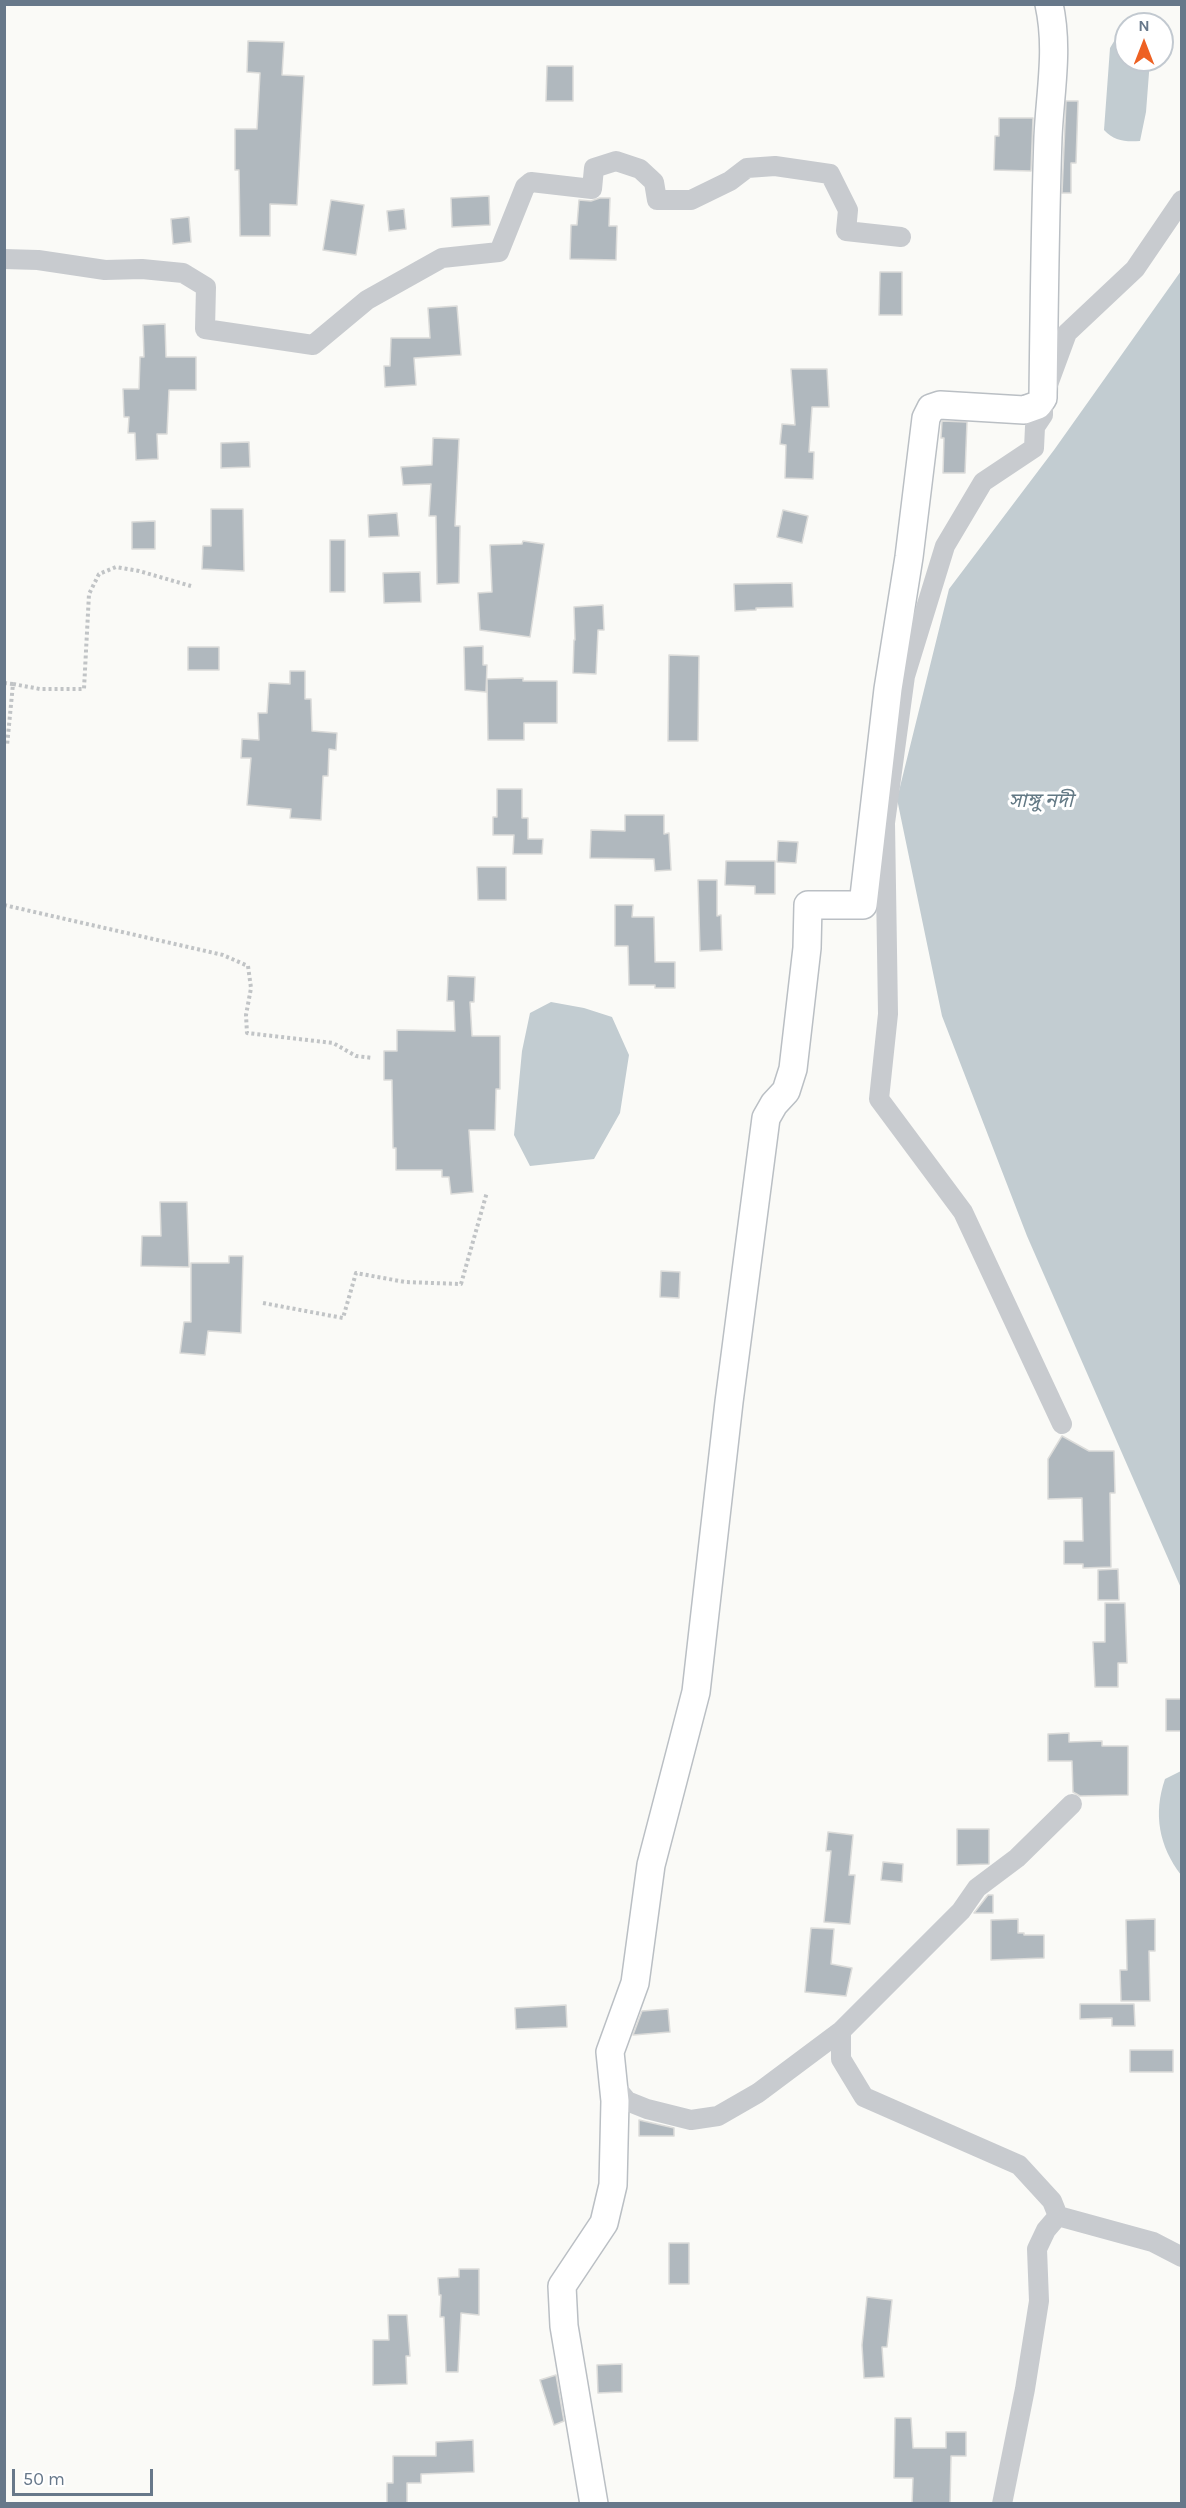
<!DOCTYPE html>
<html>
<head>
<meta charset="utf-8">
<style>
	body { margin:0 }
	#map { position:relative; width:1186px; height:2508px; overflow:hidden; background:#fafaf7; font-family:Karla,sans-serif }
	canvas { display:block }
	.frame { position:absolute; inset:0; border:6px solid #67788a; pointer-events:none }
	.north { position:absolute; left:1114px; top:12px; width:60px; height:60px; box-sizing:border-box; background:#fff; border:2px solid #c2c9d0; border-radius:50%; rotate:0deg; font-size:16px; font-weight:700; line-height:24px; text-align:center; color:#67788a }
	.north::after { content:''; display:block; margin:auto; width:21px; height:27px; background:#ee6123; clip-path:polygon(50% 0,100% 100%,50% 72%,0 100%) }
	.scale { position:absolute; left:12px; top:2469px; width:141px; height:27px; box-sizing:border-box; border:3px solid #67788a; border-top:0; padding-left:8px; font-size:18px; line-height:21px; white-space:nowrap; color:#67788a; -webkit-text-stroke:4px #fff; paint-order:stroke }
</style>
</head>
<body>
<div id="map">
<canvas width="1186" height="2508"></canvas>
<div class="frame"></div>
<div class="north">N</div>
<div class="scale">50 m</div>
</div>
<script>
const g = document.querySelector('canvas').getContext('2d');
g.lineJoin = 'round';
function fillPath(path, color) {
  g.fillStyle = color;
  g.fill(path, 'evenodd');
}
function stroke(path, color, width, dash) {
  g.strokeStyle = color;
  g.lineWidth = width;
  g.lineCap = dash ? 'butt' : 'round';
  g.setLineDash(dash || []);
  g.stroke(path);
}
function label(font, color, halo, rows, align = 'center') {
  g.font = font + ' Karla,"Noto Sans Bengali",sans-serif';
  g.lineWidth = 6;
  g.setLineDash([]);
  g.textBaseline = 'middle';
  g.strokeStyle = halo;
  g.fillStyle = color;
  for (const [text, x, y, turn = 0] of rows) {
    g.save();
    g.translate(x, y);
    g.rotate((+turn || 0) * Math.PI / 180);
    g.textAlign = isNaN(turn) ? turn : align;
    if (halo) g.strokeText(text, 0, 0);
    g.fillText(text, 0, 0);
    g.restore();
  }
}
const water = new Path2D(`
	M1126 37V60H1150L1146 112 1140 141C1125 142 1114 141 1104 130L1110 48 1116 38Z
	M1181 271V1588L1027 1236 942 1016 897 799 949 589 1054 450Z
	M551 1002 584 1008 612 1017 629 1055 620 1113 594 1159 530 1166 514 1135 522 1051 530 1013Z
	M1181 1771H1182L1181 1875C1159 1846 1153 1814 1165 1779Z`);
const building = new Path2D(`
	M248 41 284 42 282 75 304 76 297 205 270 204V236H240L239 170H235V129H257L260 73 247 72Z
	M547 66H573V101H546Z
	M1066 101H1078L1076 163H1071V193H1062Z
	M999 118H1033L1031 171 994 170 995 136H999Z
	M489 196 490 225 452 227 451 198Z
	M600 198H610L609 226H617L616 260 570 259 571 225H577L579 200 591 201Z
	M331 200 364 205 356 255 323 250Z
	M404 209 406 229 389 231 387 211Z
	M189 217 191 242 173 244 171 219Z
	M880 272H902V315H879Z
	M457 306 461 355 414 358 416 385 385 387 384 366H390L391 338H430L428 308Z
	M165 324 166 357H196V390H169L167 434H157L158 459 136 460 135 433H128L129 417H124L123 389H139L140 357H144L143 325Z
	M791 369H827L829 407H812L809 452H814L813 479 785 478 786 445 780 444 782 424 795 425Z
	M942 421 967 422 965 473H943L944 438H941Z
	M433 438 459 439 455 526H460L459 583 437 584 436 516H429L431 484 403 485 401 467 432 465Z
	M249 442 250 467 221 468V443Z
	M211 509H243L244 571 202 569 203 546H211Z
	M783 510 808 516 802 543 777 537Z
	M397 513 399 536 369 537 368 515Z
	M155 521V549H132V522Z
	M330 540H345V592H330Z
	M523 541 544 544 530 637 480 630 478 593 492 592 490 545 522 544Z
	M420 572 421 602 384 603 383 573Z
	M792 583 793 607 756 608V610L735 611 734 584Z
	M603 605 604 630H598L596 674 573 673 574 640H575L574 607Z
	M483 646V665H487L486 692 465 690 464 647Z
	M188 647H219V670H188Z
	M669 655 699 656 698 741H668Z
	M290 671H305V699H311L312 731 337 733 336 750 329 749 328 776H323L321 820 290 818 291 809 247 805 251 758H241L242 739 259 740 258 713H267L269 683 290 684Z
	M523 678V681H557V723H524V740H488L487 679Z
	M497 789H522V818H528V839H543L542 854H513L514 835H493V817H497Z
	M625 815H664V834L669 833 671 870 655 871 654 859 590 858 591 830 625 831Z
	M778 841 798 842 796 863 777 862Z
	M726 861H775V894H755V886L725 885Z
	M477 867H506V900H478Z
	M698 880H717V916L721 915 722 950 700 951Z
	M615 905H633L632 917H654L655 962H675V988H655V985H629L628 946H615Z
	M448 976 475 977 474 1002H470L472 1036H500V1089H496L495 1130H469L473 1192 451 1194 449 1177H442V1170H396V1148H393L392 1080H384V1051H397V1030L455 1031 454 1001H447Z
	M160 1202H187L189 1267 141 1266 142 1236H161Z
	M229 1256H243L241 1333 208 1331 205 1355 180 1353 184 1322H191V1263H229Z
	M661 1271 680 1272 679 1298 660 1297Z
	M1062 1436 1089 1451H1114L1115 1493H1110L1111 1567 1083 1568V1564H1064V1541H1083L1082 1498 1048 1499V1459Z
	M1118 1569 1119 1600H1098V1570Z
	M1105 1603H1125L1127 1663H1118V1687H1095L1093 1642H1105Z
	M1166 1699H1182V1731H1166Z
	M1069 1733V1742L1102 1741V1746H1128V1795L1080 1796 1073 1792 1072 1761H1048V1734Z
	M957 1829H989V1864L957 1865Z
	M828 1832 853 1835 849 1875H855L850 1924 824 1922 831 1851H826Z
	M883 1862 903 1864 902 1882 881 1880Z
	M988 1895H993V1913H974Z
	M1018 1919V1933H1024V1935H1044V1958L991 1960V1920Z
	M1155 1919V1951H1149L1150 2001H1121L1120 1970H1127L1126 1920Z
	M811 1928 834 1929 831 1964 852 1968 846 1996 805 1992Z
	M1080 2004H1134L1135 2026H1112V2018L1080 2019Z
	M566 2005 567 2027 516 2029 515 2008Z
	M668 2009 670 2032 633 2035 642 2011Z
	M1130 2050H1173V2072H1130Z
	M639 2120 674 2128V2136H639Z
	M669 2243H689V2284H669Z
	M459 2269H479V2315L461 2313 458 2372H446L444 2317H440L441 2295H439L438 2278 459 2277Z
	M867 2297 892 2300 887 2347H882L884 2377 864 2378 862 2345Z
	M388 2315H407L410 2356H406L407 2384 373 2385V2340H389Z
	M622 2364V2392L598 2393 597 2365Z
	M556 2375 564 2421 554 2425 540 2380Z
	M895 2418H911L913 2448H946V2432H966V2456H951L950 2504H912L913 2478H894Z
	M473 2440 474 2472 421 2474V2483H407V2504H387V2483H393V2456H436V2442Z`);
const path = new Path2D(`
	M4 683 13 684 7 746
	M13 684 40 689H84L89 594 99 574 116 567 139 571 191 586
	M4 905 223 955 248 966 251 988 246 1015 247 1033 333 1043 356 1056 373 1058
	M263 1303 343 1318 356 1273 405 1282 461 1284 487 1192`);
const minor = new Path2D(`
	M4 259 38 260 105 270 142 269 183 273 206 287 205 329 313 345 367 300 442 258 499 252 525 187 531 182 592 189 594 168 616 161 640 169 654 182 657 200H691L730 181 747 168 775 166 830 174 848 210 846 231 901 237
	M1062 1424 963 1212 879 1099 888 1014 885 823 905 676 945 546 983 482 1034 448 1035 427 1043 415V398L1067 333 1135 269 1182 200
	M841 2031V2059L864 2097 1019 2165 1052 2201 1058 2216 1046 2230 1037 2249 1039 2301 1025 2389 1002 2504
	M612 2083 627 2101 647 2109 691 2120 718 2116 758 2093 841 2031 961 1911 977 1888 1017 1858 1072 1804
	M1058 2216 1153 2242 1182 2257`);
const secondary = new Path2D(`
	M594 2504 564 2326 562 2286 604 2223 613 2185 615 2101 610 2052 635 1983 651 1865 696 1692 729 1402 766 1118 774 1104 786 1091 793 1069 807 948 808 905H863L888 689 909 557 926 418 931 408 940 405 1024 410 1038 405 1043 398C1044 311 1045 224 1048 137 1050 92 1059 49 1049 4`);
const waterNames = [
	["সাঙ্গু নদী",1041,801]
];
fillPath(water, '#c2ccd1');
fillPath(building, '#b0b8be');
stroke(building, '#dcdcda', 1.5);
stroke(secondary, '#babfc4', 30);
stroke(path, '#c1c4c6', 4, [3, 3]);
stroke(minor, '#c8cbcf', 20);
stroke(secondary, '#fff', 27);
label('italic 20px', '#637985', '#fff', waterNames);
</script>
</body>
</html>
